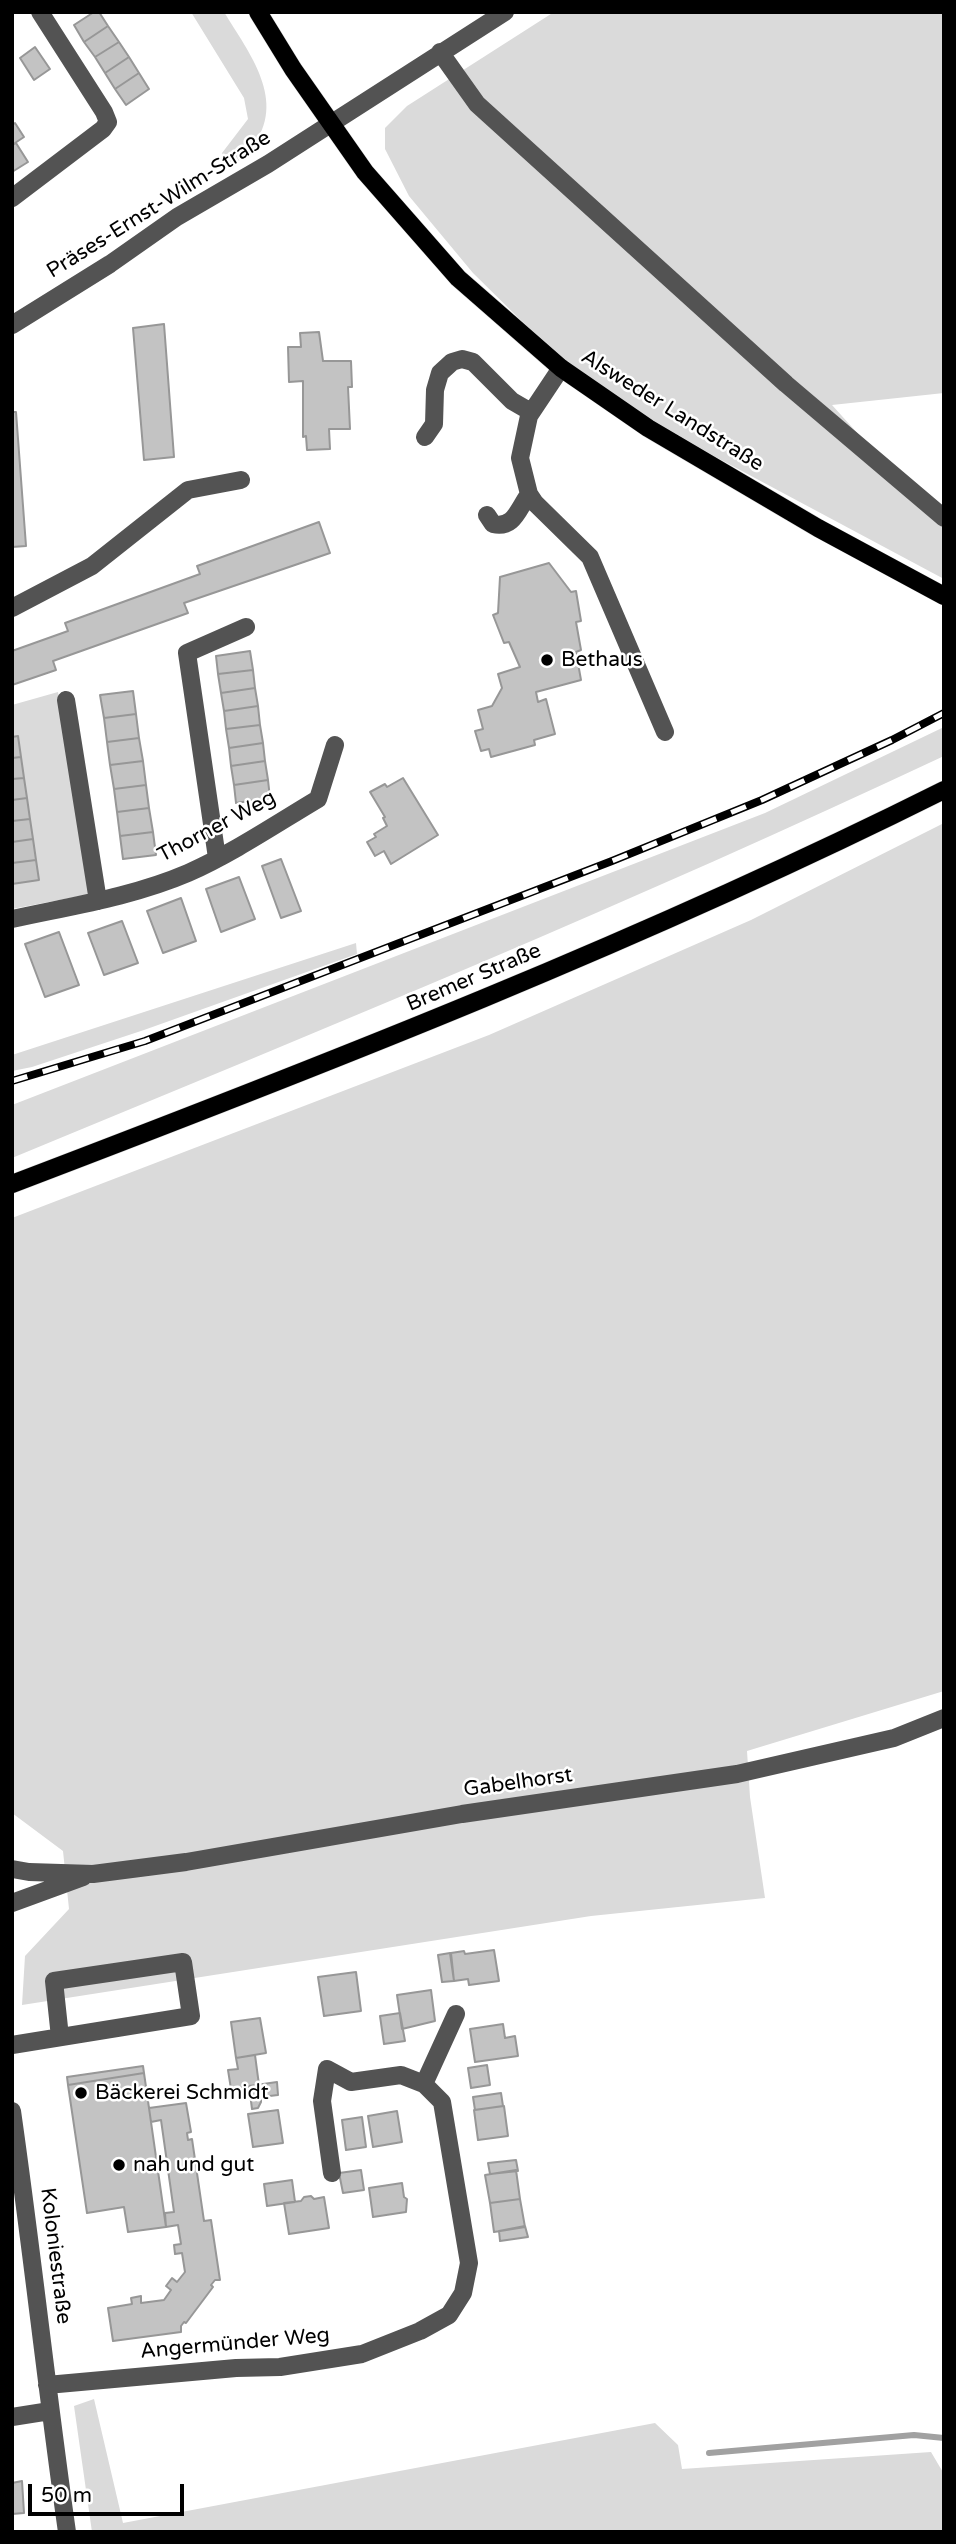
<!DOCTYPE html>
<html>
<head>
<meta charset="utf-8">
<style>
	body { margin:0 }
	#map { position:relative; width:956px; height:2544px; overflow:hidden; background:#fff; font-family:"Varela Round",sans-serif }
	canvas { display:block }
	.frame { position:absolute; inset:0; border:14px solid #000; pointer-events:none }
	.scale { position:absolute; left:28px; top:2484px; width:156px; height:32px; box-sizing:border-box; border:4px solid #000; border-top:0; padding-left:9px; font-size:21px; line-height:24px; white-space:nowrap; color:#000; -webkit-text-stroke:5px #fff; paint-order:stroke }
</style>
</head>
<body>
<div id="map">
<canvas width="956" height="2544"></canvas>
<div class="frame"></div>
<div class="scale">50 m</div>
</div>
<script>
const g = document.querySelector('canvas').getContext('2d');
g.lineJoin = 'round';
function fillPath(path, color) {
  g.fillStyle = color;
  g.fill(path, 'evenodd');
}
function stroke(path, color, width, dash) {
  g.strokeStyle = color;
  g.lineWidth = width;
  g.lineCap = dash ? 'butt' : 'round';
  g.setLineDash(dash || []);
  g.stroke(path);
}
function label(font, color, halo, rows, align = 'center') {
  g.font = font + ' "Varela Round",sans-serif';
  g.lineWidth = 5;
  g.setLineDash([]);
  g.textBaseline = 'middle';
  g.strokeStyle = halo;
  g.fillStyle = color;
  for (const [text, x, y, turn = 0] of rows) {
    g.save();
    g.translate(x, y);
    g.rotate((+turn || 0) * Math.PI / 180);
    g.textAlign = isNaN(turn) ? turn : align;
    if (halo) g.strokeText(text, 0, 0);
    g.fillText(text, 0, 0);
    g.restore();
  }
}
const green = new Path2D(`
	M191 12H224C249 53 288 101 252 147 246 155 236 163 229 170L222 153 248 119 244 98Z
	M554 12H944V393L832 405 944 529V579L652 423 559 358 473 273 409 196 385 149V128L407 106Z
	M58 692 91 894 12 909V705Z
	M944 727V756C638 900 325 1029 12 1158V1105L765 813Z
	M944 823V1691L747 1751 750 1797 765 1898 591 1916 22 2005 25 1956 69 1909 63 1851 12 1813V1218L489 1035 751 920Z
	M356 943 357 954 144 1030 32 1067 12 1071V1055Z
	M94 2399 123 2523 655 2423 678 2445 682 2469 931 2452 944 2474V2532H92L74 2406Z`);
const stream = new Path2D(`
	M709 2453 914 2435 944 2438`);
const building = new Path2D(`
	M94 12H99L108 26 84 42 74 25Z
	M108 26 119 42 95 57 84 42Z
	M119 42 129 57 105 73 95 57Z
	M35 47 50 69 34 80 20 58Z
	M129 57 139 73 115 89 105 73Z
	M139 73 149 89 126 105 115 89Z
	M15 123 24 137 12 145V125Z
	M16 143 28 162 12 172V145Z
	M164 324 174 457 144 460 133 328Z
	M319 332 323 361H351L352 387H348L350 429H329L330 449 307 450 306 436 303 437V381L289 382 288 347H301L300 333Z
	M12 412H16L26 546 12 547Z
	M319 522 330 553 184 603 188 613 53 661 56 670 12 685V651L68 631 65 623 200 574 197 566Z
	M549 563 571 592 576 591 581 621 576 622 581 650 576 652 581 680 536 692 538 702 546 699 555 734 534 740 535 745 491 757 489 749 481 751 475 731 483 729 478 710 492 706 502 688 498 674 520 667 509 642 504 643 493 615 498 613 500 577Z
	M250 651 253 670 218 674 216 656Z
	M253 670 255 688 221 693 218 674Z
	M255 688 258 706 224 711 221 693Z
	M133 691 136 714 104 718 100 695Z
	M258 706 260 725 226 729 224 711Z
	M136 714 139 738 107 742 104 718Z
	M260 725 263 743 229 748 226 729Z
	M18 736 21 757 12 758V737Z
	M139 738 143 761 110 765 107 742Z
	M263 743 265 761 231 766 229 748Z
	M21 757 24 778 12 779V758Z
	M143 761 146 785 114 789 110 765Z
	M265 761 268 780 234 785 231 766Z
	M24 778 27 798 12 800V779Z
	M403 778 438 835 391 864 384 851 375 856 367 842 376 837 374 834 387 826 383 818 385 817 370 792 385 784 387 787Z
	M268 780 270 798 236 803 234 785Z
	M146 785 149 808 117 812 114 789Z
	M27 798 30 819 12 821V800Z
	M149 808 153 832 120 836 117 812Z
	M30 819 33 839 12 842V821Z
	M153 832 156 855 123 859 120 836Z
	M33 839 36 860 12 863V842Z
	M281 859 301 911 281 918 262 866Z
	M36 860 39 880 12 884V863Z
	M239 877 255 919 221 932 206 889Z
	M181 898 196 941 163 953 147 911Z
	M122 921 138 963 104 975 88 933Z
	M59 932 79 985 45 997 25 944Z
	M494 1950 499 1981 469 1985 468 1979 454 1981 451 1953 464 1951 465 1954Z
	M450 1953 454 1981 442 1982 438 1955Z
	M356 1972 361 2011 324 2016 318 1977Z
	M431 1990 435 2021 402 2029 397 1995Z
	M400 2013 405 2041 384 2044 380 2016Z
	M260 2018 266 2053 236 2058 231 2022Z
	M503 2024 505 2038 515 2036 518 2056 475 2062 470 2029Z
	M255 2055 259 2085 231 2089 228 2070 238 2069 236 2058Z
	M487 2065 490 2085 471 2088 468 2068Z
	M143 2066 144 2073 68 2085 67 2077Z
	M144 2073 166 2227 128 2232 124 2207 87 2213 68 2085Z
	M277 2082 278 2095 261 2097V2102L258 2108 252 2109 249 2086Z
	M501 2093 503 2106 475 2110 473 2097Z
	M186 2103 191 2132 187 2133 188 2140 192 2139 204 2221 211 2220 220 2280H215L211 2285 213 2287 186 2323 184 2322 181 2326V2332L113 2341 108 2308 132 2304 131 2298 141 2296V2303L164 2300 171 2290 166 2286 172 2278 177 2282 185 2272 182 2253 175 2254 174 2245 181 2244 178 2225 166 2227 165 2213 174 2212 161 2120 151 2122 149 2108Z
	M504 2106 508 2136 478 2140 474 2110Z
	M278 2110 283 2143 253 2147 248 2114Z
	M397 2111 402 2142 373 2147 368 2116Z
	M362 2117 366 2147 346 2150 342 2120Z
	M516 2160 518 2171 490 2174 488 2163Z
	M361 2170 364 2190 343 2193 339 2173Z
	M516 2170 520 2199 490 2203 485 2175Z
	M292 2180 295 2202 267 2206 264 2184Z
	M402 2183 404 2197 407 2199 406 2212 373 2217 369 2188Z
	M311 2196 314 2199 324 2197 329 2228 289 2234 284 2203 301 2201 304 2197Z
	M520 2199 525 2227 494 2232 490 2203Z
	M525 2226 528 2237 500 2241 499 2231Z
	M22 2481 24 2513 12 2514V2483Z`);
const minor = new Path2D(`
	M440 52 477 104 786 384 944 518
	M12 198 103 129 108 122 104 112 40 12
	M12 325 110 264 177 217 268 164 505 12
	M561 368 529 416 520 458 529 494 535 503 590 557 665 732
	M425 437 434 424 435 390 440 373 452 362 462 359 473 362 512 401 531 412
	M487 515 493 524C514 529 518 509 529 494
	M12 608 92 566 188 490 241 480
	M66 700 98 901
	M217 858 187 653 246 627
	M12 919C71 906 132 897 188 873 233 853 276 824 318 799L335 745
	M12 1869 29 1872 93 1874 186 1862 462 1814 737 1774 894 1738 944 1718
	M12 1903 83 1877
	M12 2045 191 2016 183 1962 54 1981 60 2037
	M424 2084 456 2014
	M12 2111C32 2251 47 2392 67 2532
	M47 2385 236 2368 280 2367 362 2354 420 2331 449 2315 463 2293 469 2263 442 2102 424 2084 401 2075 351 2082 327 2069 322 2101 332 2173
	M12 2417 50 2411`);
const major = new Path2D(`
	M258 12 293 69 365 172 458 278 561 368 648 428 818 528 944 596
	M12 1184C327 1064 642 941 944 790`);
const rail = new Path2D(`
	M12 1081 145 1041 612 861 762 800 892 740 944 713`);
const markers = [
	[547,660,7,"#000"],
	[81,2093,7,"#000"],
	[119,2165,7,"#000"]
];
const streetNames = [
	["Präses-Ernst-Wilm-Straße",159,205,-32],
	["Alsweder Landstraße",672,411,32],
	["Thorner Weg",217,827,-28],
	["Bremer Straße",474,978,-23],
	["Gabelhorst",518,1783,-8],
	["Koloniestraße",55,2256,83],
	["Angermünder Weg",235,2344,-5]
];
const poiNames = [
	["Bethaus",561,660],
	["Bäckerei Schmidt",95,2093],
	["nah und gut",133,2165]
];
fillPath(green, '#dadada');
stroke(stream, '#a1a1a1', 6);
fillPath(building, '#c3c3c3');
stroke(building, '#979797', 2);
stroke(major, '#dbdbdb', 19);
stroke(minor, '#535353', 18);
stroke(major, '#000', 18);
stroke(rail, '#000', 8);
stroke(rail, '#fff', 5, [16]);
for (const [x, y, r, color] of markers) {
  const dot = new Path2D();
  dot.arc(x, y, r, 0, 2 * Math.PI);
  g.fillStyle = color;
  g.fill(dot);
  stroke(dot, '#fff', 2.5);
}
label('21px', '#000', '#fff', streetNames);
label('21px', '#000', '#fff', poiNames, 'left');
</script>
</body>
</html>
